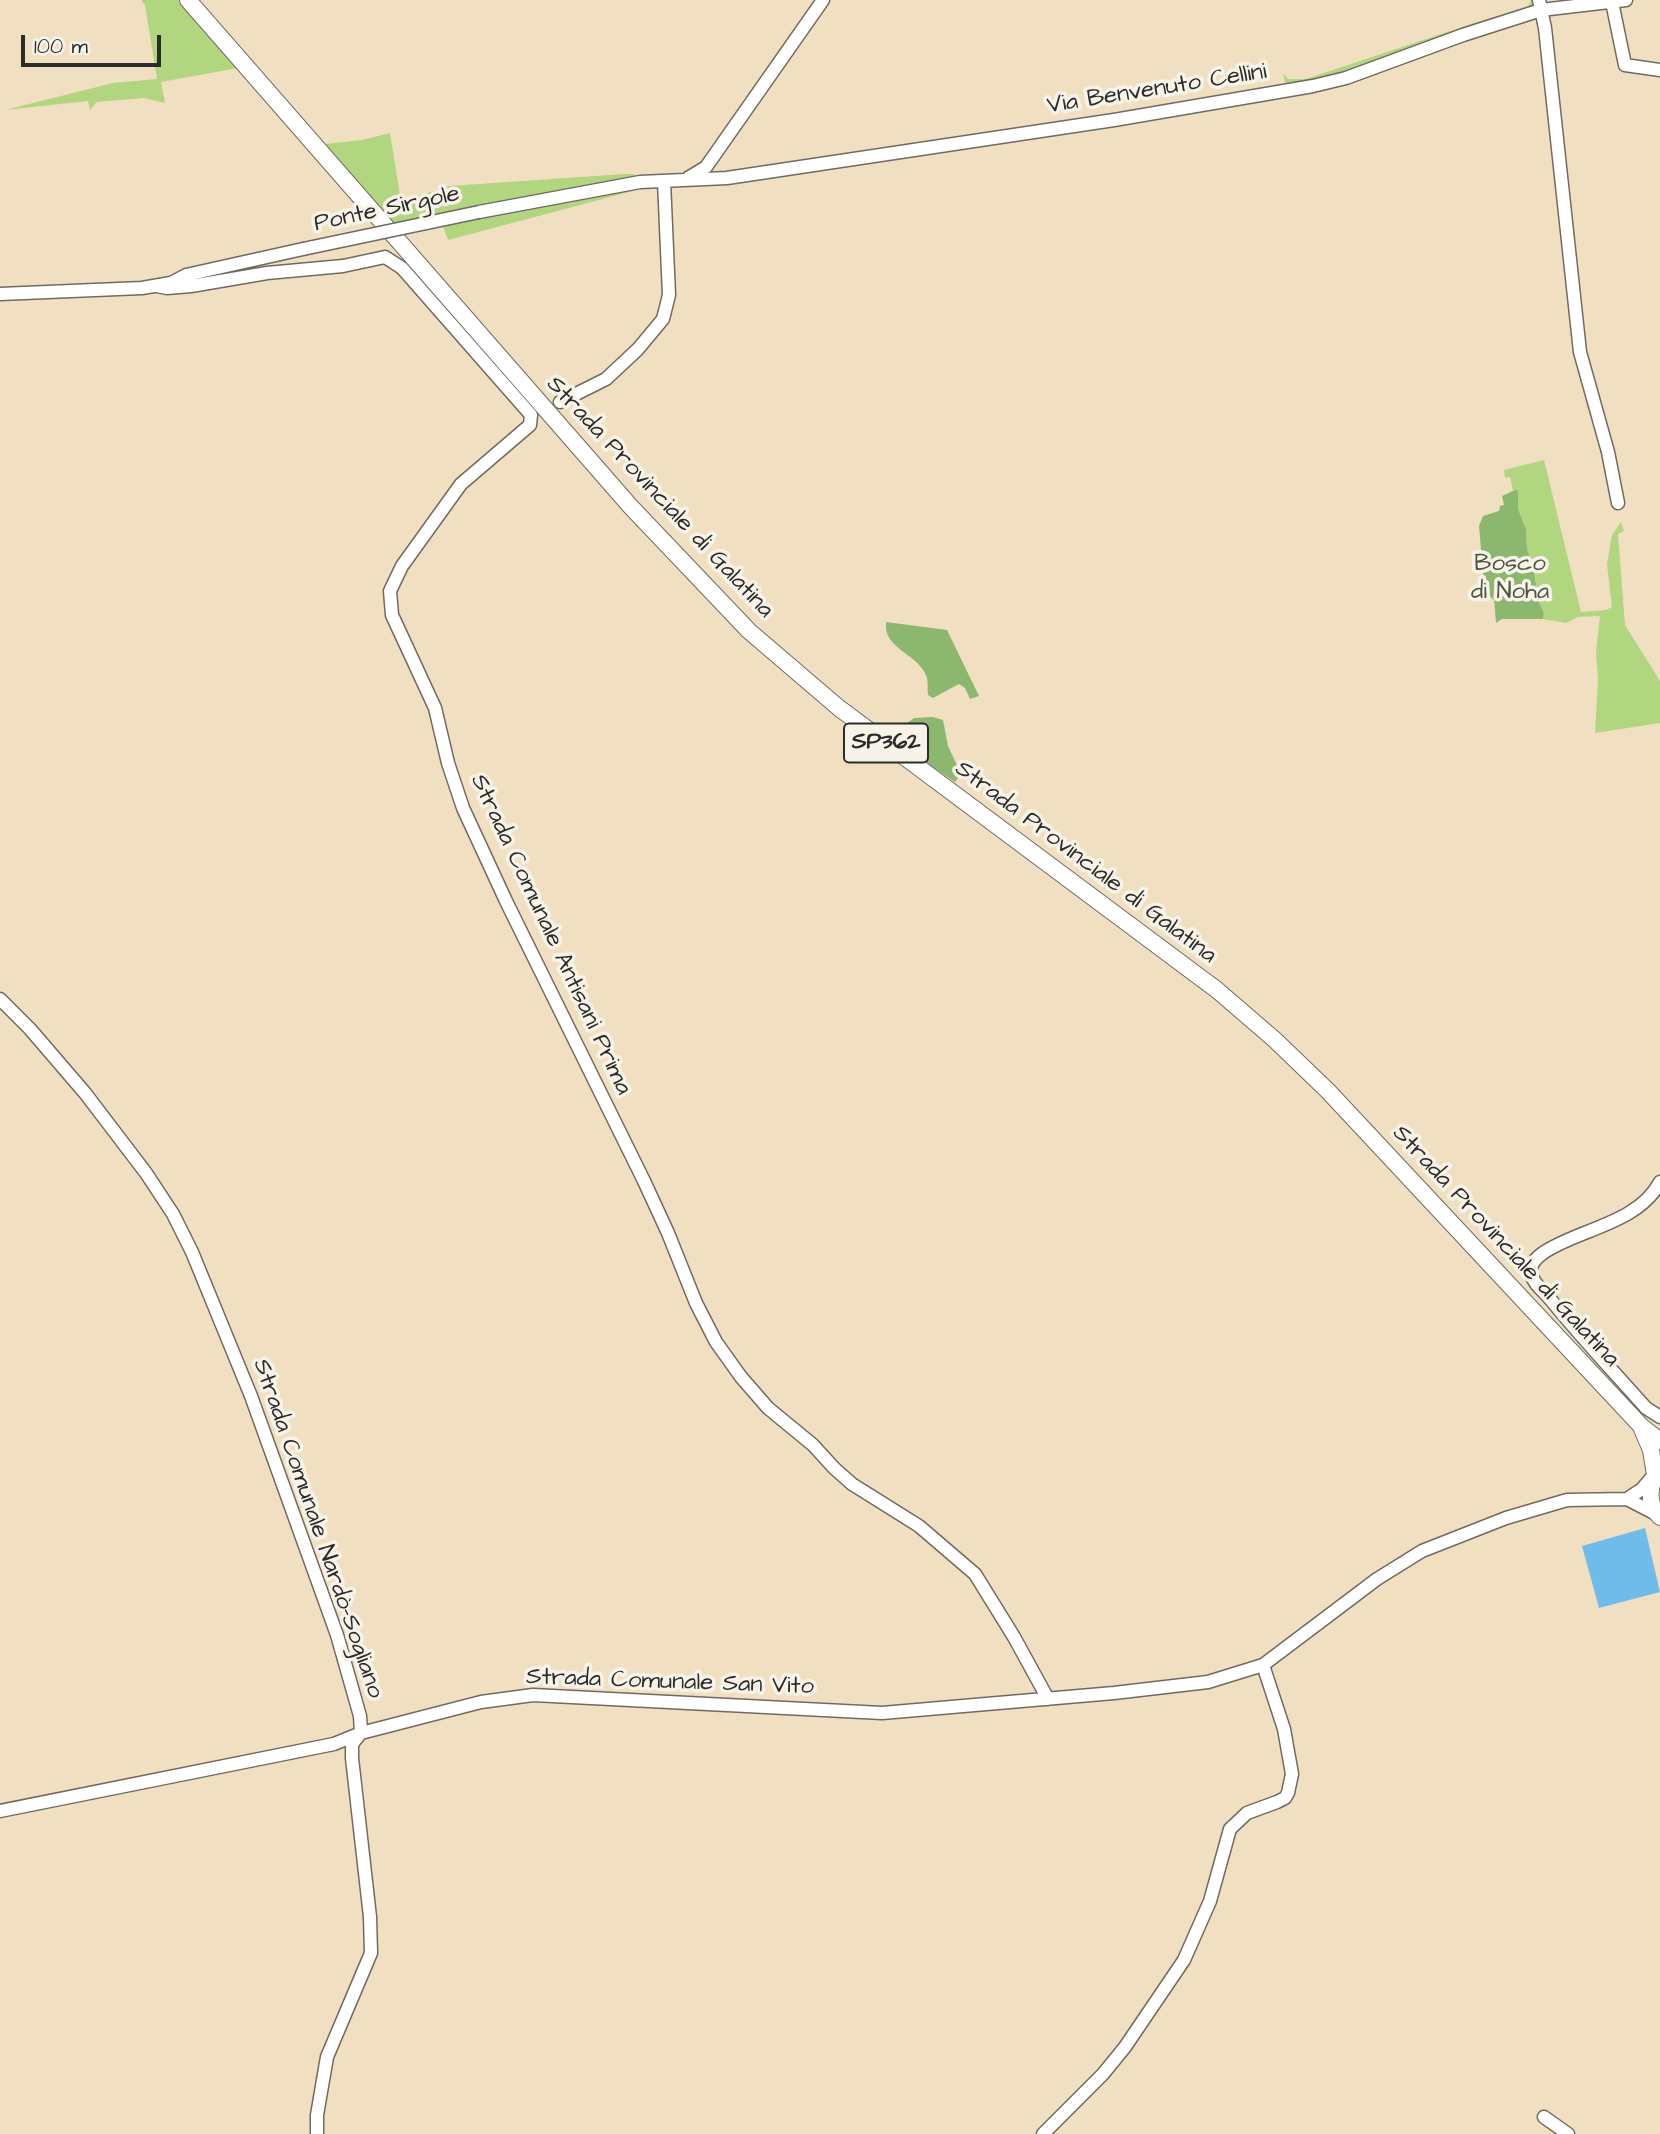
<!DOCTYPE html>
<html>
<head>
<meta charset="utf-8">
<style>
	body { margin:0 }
	#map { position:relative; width:1660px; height:2134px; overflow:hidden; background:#f0e0c1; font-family:"Architects Daughter",sans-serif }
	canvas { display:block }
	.scale { position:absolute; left:21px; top:35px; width:140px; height:32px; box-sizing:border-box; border:4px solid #2b2b2b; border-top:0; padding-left:9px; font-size:21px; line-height:24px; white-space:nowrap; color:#2b2b2b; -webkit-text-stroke:5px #f7f3e8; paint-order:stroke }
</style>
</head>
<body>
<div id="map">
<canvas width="1660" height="2134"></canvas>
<div class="scale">100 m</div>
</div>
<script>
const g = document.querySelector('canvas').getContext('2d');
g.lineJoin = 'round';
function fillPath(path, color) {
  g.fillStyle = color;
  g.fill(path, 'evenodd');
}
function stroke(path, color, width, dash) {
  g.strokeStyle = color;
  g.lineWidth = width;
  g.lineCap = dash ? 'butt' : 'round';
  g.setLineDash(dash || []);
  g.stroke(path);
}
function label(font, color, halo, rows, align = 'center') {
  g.font = font + ' "Architects Daughter",sans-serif';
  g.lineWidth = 7;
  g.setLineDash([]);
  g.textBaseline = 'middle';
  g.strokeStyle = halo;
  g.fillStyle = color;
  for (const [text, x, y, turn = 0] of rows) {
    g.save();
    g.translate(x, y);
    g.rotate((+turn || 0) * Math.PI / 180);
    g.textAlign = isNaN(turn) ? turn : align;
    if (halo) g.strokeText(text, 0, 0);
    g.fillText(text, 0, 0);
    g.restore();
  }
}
const green = new Path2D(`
	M141 0H178L238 68 161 82 165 103 144 98 97 102 90 110 88 101 5 110 113 83 157 79 145 5Z
	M1531 0H1534V8L1363 67 1286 87 1283 74 1289 79H1306L1477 22 1528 7Z
	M390 133 401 201 450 186 624 174H634L635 176 393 223 325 144 362 140Z
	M632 189 633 191 448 240 443 226Z
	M1544 460 1581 612 1606 610 1612 607 1607 564 1612 535 1621 522 1624 531 1618 534 1625 625 1660 681V723L1595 733 1598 680 1596 653 1600 616 1578 617 1566 623 1543 619 1544 613 1539 602 1533 566 1527 549 1526 529 1518 509 1515 490 1513 491 1510 477 1505 478 1504 470Z`);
const forest = new Path2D(`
	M1515 490 1518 491V509L1526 529 1527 549 1533 566 1539 602 1544 613 1543 619H1502L1496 623 1494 600 1486 593 1484 585 1479 526 1483 516 1499 511 1500 506 1504 505 1502 496Z
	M886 622 947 630 979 696 970 699 965 688 959 684 933 698 928 695C927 687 929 680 925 673 915 653 883 648 886 622Z
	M933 717 943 720 948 746 961 774 955 782 908 750 905 732 906 724 914 718Z`);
const water = new Path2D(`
	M1645 1528 1660 1592 1599 1608 1582 1546Z`);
const minor = new Path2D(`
	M1539 0 1545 28 1580 352 1608 452 1618 503
	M1612 2 1625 65 1660 70
	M688 178 706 167 823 0
	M479 212 640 182 727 178 1114 120 1313 86 1346 78 1463 35 1541 10 1626 0
	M157 286 167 288 191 286 267 273 343 266 385 257 402 268 531 415 530 425 461 484 402 566 390 591 392 615 435 708 448 763 463 808 506 901 644 1181 668 1233 696 1303 716 1342 741 1377 768 1408 813 1445 834 1468 852 1484 919 1526 975 1574 1014 1637 1048 1699
	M0 294 142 288 171 283 186 275 303 249
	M560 402 606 379 638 349 663 319 669 295 664 181
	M0 999 30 1029 85 1093 146 1173 173 1214 192 1252 251 1396 337 1635 360 1716 361 1733 352 1744V1758L370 1917 371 1953 327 2057 317 2115V2134
	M1660 1182C1638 1224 1578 1229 1543 1253 1536 1258 1529 1265 1531 1274 1534 1285 1544 1291 1551 1300 1581 1337 1614 1372 1646 1408L1660 1417
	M1627 1499 1642 1489 1654 1475
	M0 1811 334 1744 361 1733 481 1702 533 1695 882 1713 1114 1693 1208 1682 1263 1665 1377 1579 1422 1551 1506 1518 1567 1500 1627 1499 1656 1514
	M1544 2117 1568 2134
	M1043 2134 1103 2074 1125 2047 1184 1960 1210 1901 1230 1829 1247 1813 1277 1802 1285 1798 1288 1793 1292 1774 1284 1729 1263 1665`);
const major = new Path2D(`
	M188 0 631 507 749 631 839 708 1217 990 1275 1040 1328 1091 1641 1426 1660 1441
	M1642 1429 1651 1450 1655 1475
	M1660 1469C1649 1482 1646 1504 1660 1517`);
const minorBridge = new Path2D(`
	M303 249 479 212`);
const shields = [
	[886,743,84]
];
const shieldNames = [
	["SP362",886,743]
];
const streetNames = [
	["Via Benvenuto Cellini",1157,90,-9],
	["Ponte Sirgole",387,210,-12],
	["Strada Provinciale di Galatina",659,498,47],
	["Strada Provinciale di Galatina",1085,863,37],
	["Strada Comunale Antisani Prima",550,935,65],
	["Strada Provinciale di Galatina",1505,1247,47],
	["Strada Comunale Nardò-Sogliano",317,1529,71],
	["Strada Comunale San Vito",670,1683,2]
];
const parkNames = [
	["Bosco",1510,565],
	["di Noha",1510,593]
];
fillPath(green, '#b1d67f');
fillPath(forest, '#8cb76e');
fillPath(water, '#6fbbe9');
stroke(minor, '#706a60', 15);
stroke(major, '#706a60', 18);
stroke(minor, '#fff', 12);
stroke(major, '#fff', 16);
stroke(minorBridge, '#706a60', 15, []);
stroke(minorBridge, '#fff', 12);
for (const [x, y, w] of shields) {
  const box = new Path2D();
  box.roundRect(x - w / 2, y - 19.5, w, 39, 5);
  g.fillStyle = '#f7f3e8';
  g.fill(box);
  stroke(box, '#2b2b2b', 2);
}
label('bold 23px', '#2b2b2b', null, shieldNames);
label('24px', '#2b2b2b', '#f7f3e8', streetNames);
label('24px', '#4c5640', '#f7f3e8', parkNames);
</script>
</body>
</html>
